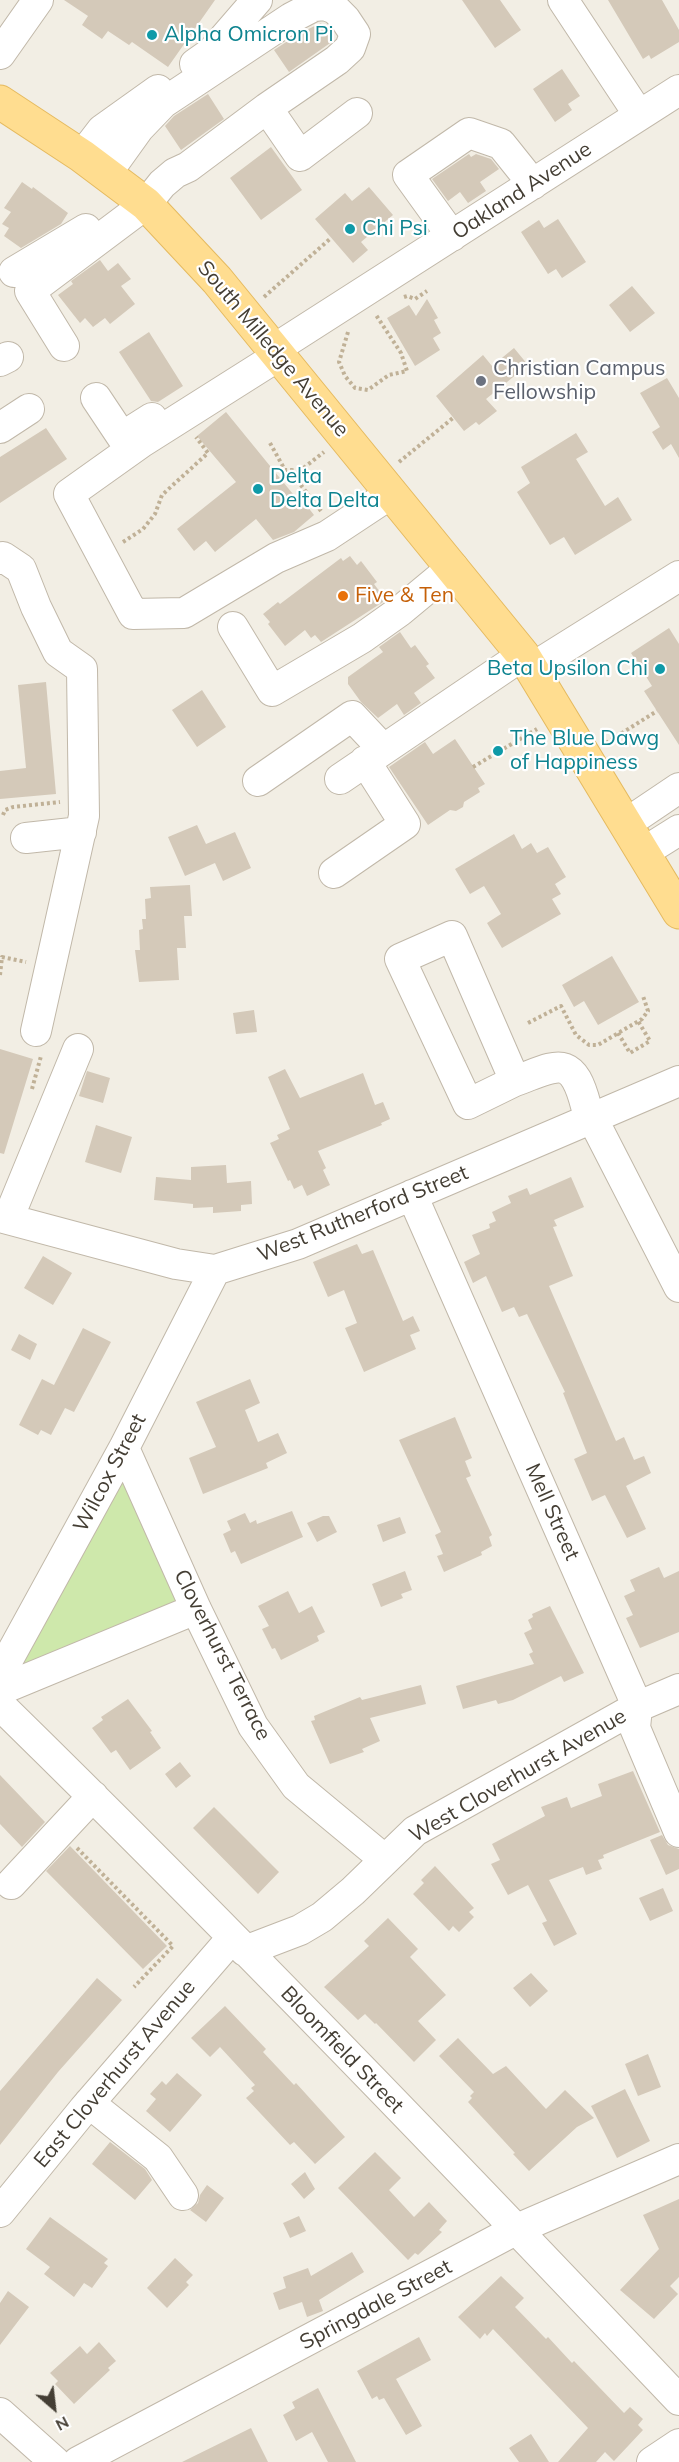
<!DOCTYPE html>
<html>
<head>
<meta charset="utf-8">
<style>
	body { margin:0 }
	#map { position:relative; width:679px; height:2462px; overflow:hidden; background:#f2eee4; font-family:Mulish,sans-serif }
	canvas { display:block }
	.north { position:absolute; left:24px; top:2378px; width:60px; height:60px; -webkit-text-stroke:4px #fff; paint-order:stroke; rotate:152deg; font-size:16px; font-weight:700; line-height:24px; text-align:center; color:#443e34 }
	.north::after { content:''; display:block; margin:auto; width:21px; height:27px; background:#443e34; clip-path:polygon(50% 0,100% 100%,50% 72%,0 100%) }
</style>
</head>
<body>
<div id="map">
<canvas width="679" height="2462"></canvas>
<div class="north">N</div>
</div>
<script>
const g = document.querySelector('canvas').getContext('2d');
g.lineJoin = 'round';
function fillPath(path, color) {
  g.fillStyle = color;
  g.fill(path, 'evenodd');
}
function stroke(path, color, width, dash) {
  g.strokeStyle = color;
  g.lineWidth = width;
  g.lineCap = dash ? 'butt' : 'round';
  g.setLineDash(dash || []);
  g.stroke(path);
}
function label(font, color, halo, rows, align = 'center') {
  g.font = font + ' Mulish,sans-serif';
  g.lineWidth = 4.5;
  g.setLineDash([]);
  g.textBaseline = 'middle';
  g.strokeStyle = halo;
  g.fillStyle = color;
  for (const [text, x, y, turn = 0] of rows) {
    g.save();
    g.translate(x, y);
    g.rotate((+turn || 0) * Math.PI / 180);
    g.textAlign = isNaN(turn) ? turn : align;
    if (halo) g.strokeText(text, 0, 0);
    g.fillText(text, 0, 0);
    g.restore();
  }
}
const green = new Path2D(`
	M123 1473 179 1595 178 1606 27 1666 22 1660Z`);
const building = new Path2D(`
	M64 0H215L168 67 132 42 129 45 108 31 102 39 82 25 88 16Z
	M462 0H500L521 30 495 48Z
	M608 0H662L679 30V42L651 59 649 55 643 59Z
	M321 23 333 41 289 72 274 50 300 33Z
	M562 69 580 96 568 104 572 110 555 122 533 89Z
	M208 94 224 119 181 150 165 126 174 116Z
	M271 147 302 190 261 220 230 178Z
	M469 154 471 157 476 154 491 159 499 169 480 182 486 191 468 203 460 192 448 201 432 179Z
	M22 182 32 189 33 187 68 213 61 224 21 248 4 236 9 228 2 224 11 212 4 208Z
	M369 187 393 215 361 242 368 250 353 263 315 219 345 193 352 201Z
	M558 219 586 262 562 278 556 269 548 274 521 232 539 220 544 228Z
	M100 260 108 271 118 263 131 279 121 286 135 304 110 324 105 318 93 327 85 318 80 323 58 295 73 284 71 281Z
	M632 286 655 313 630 332 609 305Z
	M427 299 438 318 434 320 441 333 433 338 440 350 415 366 387 318 409 305 416 316Z
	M149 332 183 386 158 402 151 401 119 352Z
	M514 348 528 365 486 399 497 411 479 425 476 422 464 431 436 396 483 355 492 366Z
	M667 378 679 398V458L671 444 663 450 652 432 660 427 640 393Z
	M226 412 297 499 300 497 314 515 294 532 273 540 256 519 215 552 206 541 194 551 177 529 236 482 197 436Z
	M46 428 67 459 0 503V457Z
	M576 433 588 452 576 459 605 506 618 497 632 520 575 555 564 537 550 545 517 492 530 483 521 467Z
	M350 556 357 565 361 561 377 582 374 584 386 600 321 642 315 635 311 638 305 630 285 646 268 624 270 622 263 614 278 602 280 604 341 558 343 561Z
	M669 628 679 644V745L644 691 652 686 631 653Z
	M400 632 411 648 415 645 429 664 426 666 435 678 414 693 421 703 404 715 397 704 378 718 361 702 348 684V677L383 652 379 647Z
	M46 682 56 794 0 799V771L26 768 18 685Z
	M202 690 226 727 197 747 172 710Z
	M455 739 485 784 478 788 480 792 464 802 463 807 456 811 450 810 428 825 389 767 425 742 433 754Z
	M197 825 206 844 235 832 251 868 223 881 215 863 185 876 168 837Z
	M514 834 522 849 531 843 537 853 548 847 566 877 555 884 561 894 552 899 561 914 502 948 487 923 501 914 484 886 470 894 455 869Z
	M190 885 192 916H184L186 948H177L179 980 139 982 135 950H140L139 930 143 929 142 919H146L145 899 151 898 150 887Z
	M612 956 639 1002 598 1025 584 1001 574 1007 562 985Z
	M254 1010 257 1032 236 1034 233 1013Z
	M0 1049 33 1059 4 1154 0 1153Z
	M285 1069 300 1098 363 1073 375 1105 383 1102 390 1119 381 1123 382 1125 318 1151 326 1168 323 1170 330 1185 307 1196 302 1185 294 1189 290 1180 288 1181 270 1143 279 1139 277 1135 290 1129 268 1077Z
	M87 1071 110 1078 103 1103 79 1096Z
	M96 1125 132 1137 121 1173 85 1162Z
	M226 1165 227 1183 251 1181 252 1204 241 1205V1211L213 1213V1207L193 1208V1204L154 1200 156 1177 191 1180V1167Z
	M571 1177 584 1207 554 1220 557 1226 553 1227 573 1276 549 1286 616 1441 624 1437 634 1460 644 1456 651 1473 626 1486 646 1529 627 1538 605 1495 592 1501 574 1459 587 1453 563 1393 565 1392 527 1314 519 1317 514 1307 502 1312 486 1276 473 1283 464 1262 480 1254 472 1235 490 1228 489 1224 496 1221 492 1212 511 1203 508 1196 527 1188 530 1195Z
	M357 1244 362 1254 373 1250 403 1321 413 1316 420 1331 410 1335 416 1349 364 1372 345 1328 357 1323 344 1290 328 1297 313 1262Z
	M43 1256 72 1273 53 1305 24 1288Z
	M83 1328 111 1342 74 1412 65 1408 51 1435 41 1430 38 1435 19 1425 42 1379 54 1385Z
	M19 1334 37 1344 30 1360 11 1350Z
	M250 1379 260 1403 245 1410 258 1442 278 1433 287 1453 266 1463 268 1468 203 1494 189 1458 216 1447 196 1402Z
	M455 1417 472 1458 465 1461 471 1476 466 1478 492 1535 489 1537 492 1546 481 1552 482 1555 444 1572 437 1556 443 1554 435 1535 441 1532 399 1440Z
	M292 1511 303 1537 241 1564 235 1551 231 1553 223 1534 231 1530 227 1521 245 1513 250 1523 256 1520 257 1524Z
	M323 1516H329L337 1532 317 1542 307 1523Z
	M400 1517 406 1533 383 1542 377 1525Z
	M659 1567 664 1578 679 1571V1632L640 1648 626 1618 633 1615 624 1596 635 1591 630 1580Z
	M405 1571 412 1590 401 1594 403 1598 381 1607 372 1584Z
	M288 1591 299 1613 312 1606 325 1632 317 1636 319 1641 281 1660 275 1648 272 1649 262 1629 269 1626 258 1606Z
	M550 1606 584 1673 564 1682 561 1676 513 1700 498 1704 496 1700 463 1709 456 1686 534 1664 529 1654 533 1652 524 1633 532 1629 528 1620 533 1617 532 1614Z
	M421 1685 426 1704 370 1718 380 1741 362 1749 364 1752 330 1764 311 1721 315 1720 314 1716 360 1697 362 1700Z
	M128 1699 152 1731 150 1732 161 1748 130 1770 116 1750 111 1753 92 1728 103 1720 101 1717Z
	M180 1762 191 1776 176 1788 165 1774Z
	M633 1771 660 1832 603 1855 604 1858 598 1860 602 1869 586 1875 583 1867 549 1880 577 1934 554 1946 542 1923 547 1921 528 1885 508 1895 491 1864 500 1860 492 1844 545 1816 541 1807 567 1797 571 1808 602 1796 598 1784Z
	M0 1775 45 1822 22 1847 0 1824Z
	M214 1807 279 1872 258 1894 193 1828Z
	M662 1835 668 1845 679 1849V1869L666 1875 650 1840Z
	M70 1846 167 1946 143 1969 46 1871Z
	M435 1866 474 1908 469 1912 474 1917 459 1932 453 1926 449 1931 413 1894 424 1883 421 1880Z
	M663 1888 673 1911 650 1921 639 1898Z
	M388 1918 418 1949 410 1957 446 1995 418 2021 436 2040 414 2062 376 2023 375 2024 365 2014 358 2020 324 1987 369 1946 364 1941Z
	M531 1973 548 1991 530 2007 513 1988Z
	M97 1978 122 2000 58 2072 0 2145V2091Z
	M225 2006 266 2049 263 2052 294 2085 296 2083 345 2137 315 2164 294 2142 290 2145 246 2098 254 2091 251 2088 255 2085 220 2047 210 2057 191 2038Z
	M458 2038 493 2074 506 2066 546 2109 565 2090 594 2118 577 2127 529 2171 513 2154 515 2153 468 2102 472 2098 470 2096 474 2092 439 2056Z
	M648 2054 661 2087 638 2096 625 2064Z
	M177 2073 202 2095 170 2132 146 2111 156 2099 150 2094 162 2081 166 2085Z
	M625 2089 650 2141 617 2158 591 2106Z
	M110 2142 145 2169 152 2180 135 2200 92 2164Z
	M375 2152 401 2178 389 2190 414 2217 429 2202 447 2221 439 2230 442 2232 418 2255 415 2253 408 2260 338 2188Z
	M305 2172 315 2189 304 2199 291 2184Z
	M207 2185 224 2198 206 2222 190 2210 198 2203 200 2195Z
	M679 2199V2277L670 2286 678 2294 654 2319 620 2290 659 2249 643 2215Z
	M299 2216 306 2231 290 2238 283 2223Z
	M50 2217 108 2259 104 2263 108 2266 92 2288 84 2283 74 2297 44 2274 50 2267 26 2249Z
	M352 2252 364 2272 319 2300 323 2311 307 2317 302 2302 279 2310 273 2293 286 2288 283 2277 308 2268 311 2276Z
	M175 2258 193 2275 186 2282 189 2285 167 2308 147 2288Z
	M501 2276 524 2298 515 2307 546 2339 548 2337 572 2363 574 2361 624 2413 630 2407 643 2419 638 2425 643 2430 614 2461 605 2452 596 2462H558L588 2428 493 2329 487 2336 485 2333 480 2339 458 2317Z
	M8 2291 29 2307 0 2345V2303Z
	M419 2337 431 2360 396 2379 422 2426 406 2435 384 2398 379 2400 377 2396 372 2399 357 2371Z
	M99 2342 116 2361 108 2368 110 2370 74 2404 55 2384 58 2381 50 2373 80 2346 87 2354Z
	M318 2388 356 2462H328L312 2432 296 2441 283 2415 295 2408 292 2402Z
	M251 2428 268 2462H182Z
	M531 2434 549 2462H519L509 2448Z`);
const path = new Path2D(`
	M264 297 331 238
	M404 297 407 296 415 299 427 291
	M348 332 339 362 345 376 355 388 368 390 389 375 407 371 401 353 376 315
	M270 443 285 470H292L297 473
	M399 462 453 418
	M321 511 300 484 297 473 324 452
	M123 542 143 529 155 514 162 495 208 453 196 437
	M606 743 657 711
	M473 767 537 729
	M3 815 5 810 13 807 60 802
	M0 975 2 957 26 962
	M528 1023 561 1006 576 1035 589 1045H598L642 1019 648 1011 643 996
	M618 1033 630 1053 650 1041 638 1021
	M32 1089 41 1056
	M77 1848 173 1946 134 1987`);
const minor = new Path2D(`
	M563 0 639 115
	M0 54 38 0
	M195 64 212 52 257 0
	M267 108 300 156 357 113
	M82 156 102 130 158 90
	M452 236 408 175 469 133 501 144 533 184
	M14 272 86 229
	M64 346 30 291 146 204 162 184 175 173 188 167 267 108 337 60 350 48 355 34 345 19 335 9 325 5 314 6 291 18 163 103 139 128 106 174
	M273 350 679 90
	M278 356 142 442 69 494 133 614 184 613 276 558 327 536 392 493
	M0 361 8 357
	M96 398 122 437 152 418
	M0 428 29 409
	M0 559 3 557 21 569 36 607 58 652 82 669 84 816 36 1031
	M233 627 272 691 362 638 400 611 453 567
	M532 668 679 576
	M340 779 523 655
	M258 781 352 716 383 749
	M627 823 679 788
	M26 838 81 832
	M644 852 679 830
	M334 873 405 824 365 761
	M515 1081 468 1104 400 959 452 936 515 1081C557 1066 572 1052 586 1106L679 1287
	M412 1195 631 1692 637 1707 635 1728 679 1832
	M0 1217 176 1264 215 1270 298 1244 679 1081
	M8 1219 78 1049
	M124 1448 196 1609 253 1726 296 1786 384 1859
	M0 1674 124 1448 215 1270
	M0 1690 196 1609
	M0 1705C232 1932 456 2165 679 2400
	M11 1884 93 1796
	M245 1951 300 1930 322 1917 353 1891 415 1831 637 1707 679 1689
	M89 2103 158 2158 183 2195
	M0 2212 84 2109 232 1938
	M0 2413 55 2462
	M78 2462 517 2229 679 2159
	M652 2462 679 2444`);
const major = new Path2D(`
	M0 102 82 156 146 204 217 280 523 655 679 912`);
const markers = [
	[152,35,6,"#0f9aa8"],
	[350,229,6,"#0f9aa8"],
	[481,381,6,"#6b7280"],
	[258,489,6,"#0f9aa8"],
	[343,596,6,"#e8710a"],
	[660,669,6,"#0f9aa8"],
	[498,751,6,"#0f9aa8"]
];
const cultureNames = [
	["Alpha Omicron Pi",164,35],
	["Chi Psi",362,229],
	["Delta",270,477],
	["Delta Delta",270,501],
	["Beta Upsilon Chi",648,669,"right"],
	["The Blue Dawg",510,739],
	["of Happiness",510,763]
];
const streetNames = [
	["Oakland Avenue",522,191,-33],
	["South Milledge Avenue",273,349,50],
	["West Rutherford Street",363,1214,-22],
	["Wilcox Street",110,1473,-62],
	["Mell Street",552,1512,66],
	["Cloverhurst Terrace",222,1655,63],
	["West Cloverhurst Avenue",518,1776,-30],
	["Bloomfield Street",342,2050,46],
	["East Cloverhurst Avenue",115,2074,-50],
	["Springdale Street",376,2305,-28]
];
const worshipNames = [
	["Christian Campus",493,369],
	["Fellowship",493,393]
];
const foodNames = [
	["Five & Ten",355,596]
];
fillPath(green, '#cee8ab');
fillPath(building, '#d4c9b9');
stroke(minor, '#c1b8a9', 32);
stroke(major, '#e5ba5f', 35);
stroke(path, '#c0b197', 4, [3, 3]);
stroke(minor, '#fff', 30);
stroke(major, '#ffdd90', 33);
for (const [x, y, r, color] of markers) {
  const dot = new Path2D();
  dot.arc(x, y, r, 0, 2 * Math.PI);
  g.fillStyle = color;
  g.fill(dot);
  stroke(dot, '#fff', 2);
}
label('21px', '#0d838f', '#fff', cultureNames, 'left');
label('21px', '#443e34', '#fff', streetNames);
label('21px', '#5b616d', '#fff', worshipNames, 'left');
label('21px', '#c56008', '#fff', foodNames, 'left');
</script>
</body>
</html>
